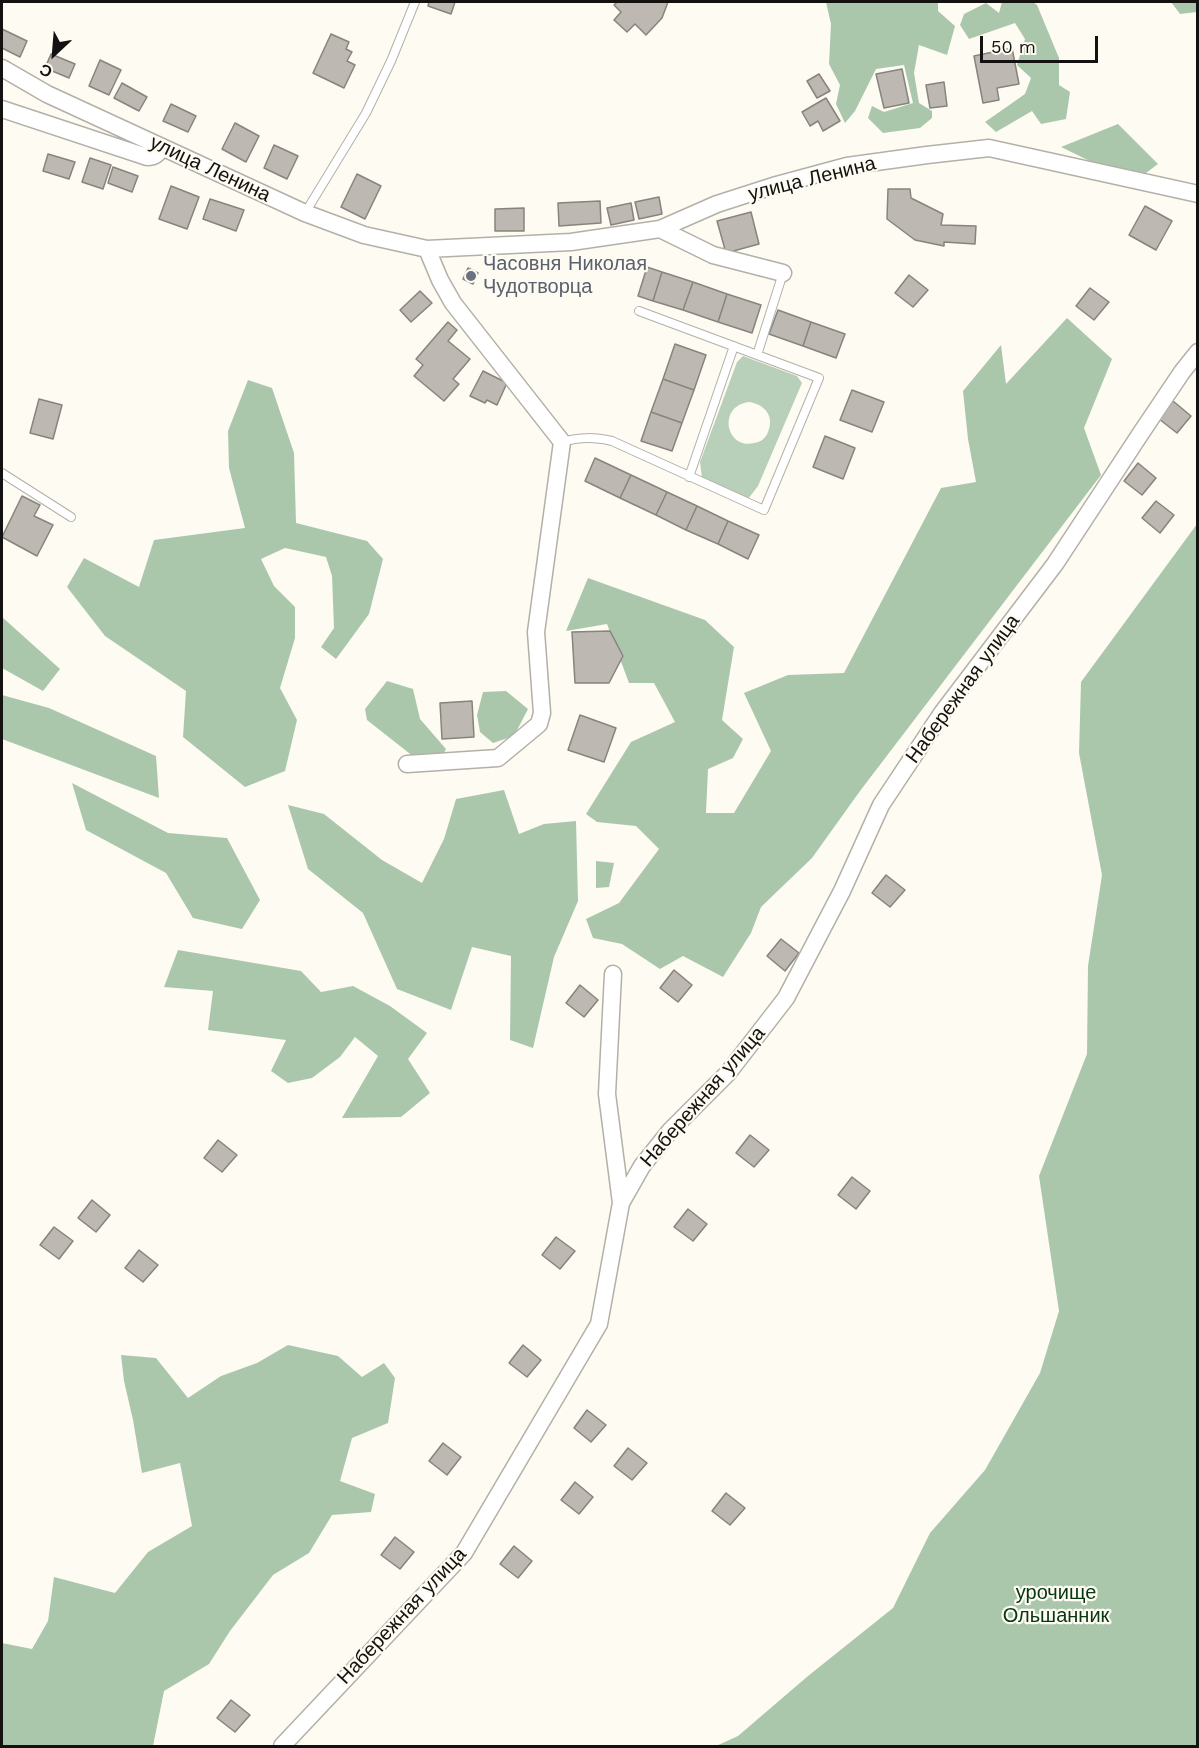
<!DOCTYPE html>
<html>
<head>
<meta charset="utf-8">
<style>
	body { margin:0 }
	#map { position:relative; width:1199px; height:1748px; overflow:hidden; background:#fefbf3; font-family:"Work Sans",sans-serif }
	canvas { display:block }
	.frame { position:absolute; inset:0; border:3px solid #131210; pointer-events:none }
	.north { position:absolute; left:24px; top:24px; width:60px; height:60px; -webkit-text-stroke:4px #fefbf3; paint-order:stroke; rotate:206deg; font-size:16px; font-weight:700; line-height:24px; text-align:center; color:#131210 }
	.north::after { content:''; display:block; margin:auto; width:21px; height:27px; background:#131210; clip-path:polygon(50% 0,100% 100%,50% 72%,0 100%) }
	.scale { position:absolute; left:980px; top:36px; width:118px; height:27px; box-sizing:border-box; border:3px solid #131210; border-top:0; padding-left:8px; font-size:18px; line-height:21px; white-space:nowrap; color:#131210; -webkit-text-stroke:4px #fefbf3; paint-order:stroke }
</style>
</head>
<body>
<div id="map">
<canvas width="1199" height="1748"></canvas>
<div class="frame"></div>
<div class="north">С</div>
<div class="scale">50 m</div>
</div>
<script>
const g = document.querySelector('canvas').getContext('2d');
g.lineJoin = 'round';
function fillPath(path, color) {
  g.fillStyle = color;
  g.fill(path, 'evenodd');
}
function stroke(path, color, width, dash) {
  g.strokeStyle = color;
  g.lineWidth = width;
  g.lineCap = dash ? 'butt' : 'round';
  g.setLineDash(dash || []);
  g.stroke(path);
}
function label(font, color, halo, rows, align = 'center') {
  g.font = font + ' "Work Sans",sans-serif';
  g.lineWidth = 4.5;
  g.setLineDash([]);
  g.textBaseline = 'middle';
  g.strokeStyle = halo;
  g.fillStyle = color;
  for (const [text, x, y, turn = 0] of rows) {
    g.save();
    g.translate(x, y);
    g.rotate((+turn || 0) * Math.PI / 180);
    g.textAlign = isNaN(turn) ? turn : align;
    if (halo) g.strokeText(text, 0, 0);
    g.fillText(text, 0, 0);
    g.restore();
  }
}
const green = new Path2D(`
	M743 356 797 376 802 383 758 486 748 499 702 478 700 462 737 362ZM749 402C764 404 775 416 768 432 766 438 761 442 754 443 726 450 717 406 749 402Z`);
const forest = new Path2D(`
	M826 2H938V11L955 26 947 55 919 45 914 73 919 103 932 111V118L920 128 883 133 868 118 872 106 884 112 913 103 904 65 876 69 855 111 845 123 836 104 840 85 829 64 831 24Z
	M1002 2H1033L1037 5 1059 58V85L1070 92 1066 119 1041 124 1032 111 996 132 985 122 1025 94 1031 78 1017 65 1025 39 1015 23 969 39 960 25 964 14 986 3 999 13Z
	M1171 2H1197V12L1180 14Z
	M1118 124 1158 164 1142 176 1098 165 1061 147Z
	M1067 318 1112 359 1084 428 1101 475 860 791 812 858 761 907 751 933 723 977 683 956 660 969 622 944 593 938 586 919 619 903 659 849 636 826 597 822 586 814 631 742 675 722 654 683H629L607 624 566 631 588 578 705 620 734 647 722 720 743 739 733 758 708 769 706 813H734L771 751 744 693 788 675 844 673 941 488 976 482 968 439 963 391 1001 345 1006 384Z
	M248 380 272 388 294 453 296 523 367 541 383 559 369 614 336 659 321 647 334 628 332 576 326 557 285 548 261 559 274 586 295 607V638L280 688 297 720 285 771 245 787 183 737 186 691 105 636 67 587 84 558 139 587 154 540 245 528 229 468 228 431Z
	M1197 524V1746H716L738 1736 808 1676 893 1608 930 1533 985 1470 1040 1373 1059 1311 1039 1176 1087 1054 1088 966 1102 875 1079 753 1081 682Z
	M2 617 60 669 43 691 2 668Z
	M387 681 413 689 420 719 446 749 441 759 414 757 367 720 365 709Z
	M506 691 528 709 514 736 493 743 480 732 477 715 483 692Z
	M2 695 49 708 156 756 159 798 2 739Z
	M72 783 168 833 227 838 260 900 242 929 193 918 166 873 86 830Z
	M504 790 519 834 544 824 576 821 578 901 554 957 533 1048 510 1040 511 956 472 947 451 1010 397 989 363 913 308 869 288 805 324 814 382 860 422 883 444 839 456 799Z
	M596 861 614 863 609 887 596 888Z
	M178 950 301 971 321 992 353 986 390 1006 427 1033 408 1059 430 1093 401 1117 342 1118 378 1056 355 1037 340 1057 312 1078 288 1083 271 1071 286 1040 208 1030 213 991 164 987Z
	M288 1345 338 1356 362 1377 384 1363 395 1378 388 1423 352 1438 340 1481 375 1494 371 1512 332 1515 309 1553 273 1575 230 1631 209 1664 164 1691 153 1746H2V1643L32 1649 48 1621 54 1577 115 1593 148 1552 192 1526 180 1463 142 1473 133 1420 124 1381 121 1355 156 1358 188 1398 221 1376 257 1363Z`);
const building = new Path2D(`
	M429 2H455L451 14 428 6Z
	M617 2H668L662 18 646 35 635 24 627 32 614 20 621 12 614 5Z
	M2 29 27 41 20 57 2 48Z
	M331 34 349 42 346 49 352 52 347 61 355 65 344 88 313 73Z
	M1012 48 1019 84 997 88 999 100 983 103 974 56Z
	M51 54 75 64 69 78 45 68Z
	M100 60 121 70 109 95 89 86Z
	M902 69 909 103 884 108 876 74Z
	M819 74 830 91 817 98 807 81Z
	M944 82 947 106 930 108 926 85Z
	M122 83 147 97 139 111 114 98Z
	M826 98 840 121 823 131 818 121 810 126 802 112Z
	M171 104 196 116 188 132 163 121Z
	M235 123 259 136 246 162 222 149Z
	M274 145 298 156 287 179 264 168Z
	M48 154 75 162 69 179 43 171Z
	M90 158 111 165 103 189 82 182Z
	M113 167 138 176 132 192 108 183Z
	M357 174 381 186 365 219 341 207Z
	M171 186 199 197 187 229 159 219Z
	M888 189H910L911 198 943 214 941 225 976 226 975 244 944 242V246L915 240 887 219Z
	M659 197 662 214 639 219 635 202Z
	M210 199 244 210 236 231 203 219Z
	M600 201 601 223 559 226 558 203Z
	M631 203 634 220 611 225 607 208Z
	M1145 206 1172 221 1156 250 1129 235Z
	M524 208V231H495V209Z
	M751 212 759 244 726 253 717 221Z
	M647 267 662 272 653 301 638 296Z
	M468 268 478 273 473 284 463 279Z
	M662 272 693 282 683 310 653 301Z
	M909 275 928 290 913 307 895 293Z
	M693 282 727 294 718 322 683 310Z
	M1090 288 1109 302 1094 320 1076 306Z
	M420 291 432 303 411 322 400 310Z
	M727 294 761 305 752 333 718 322Z
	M778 310 811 322 803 346 769 334Z
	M448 322 457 330 448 341 470 359 453 379 459 384 444 401 414 376 423 365 416 359Z
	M811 322 845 334 836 358 803 346Z
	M675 344 706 355 694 390 663 379Z
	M483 371 507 383 497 405 487 400 485 403 470 396Z
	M663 379 694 390 682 423 651 412Z
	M852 390 884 402 872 432 840 420Z
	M39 399 62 405 53 439 30 433Z
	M1173 401 1191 416 1177 433 1159 419Z
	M651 412 682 423 672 451 641 441Z
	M825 436 855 448 843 479 813 467Z
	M595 458 631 475 620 498 585 481Z
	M1138 463 1156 478 1142 495 1124 481Z
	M631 475 667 492 656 515 620 498Z
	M667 492 697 506 686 530 656 515Z
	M22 496 40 505 34 516 53 525 37 556 2 537Z
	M1156 501 1174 515 1160 533 1142 518Z
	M697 506 728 521 718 544 686 530Z
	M728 521 759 535 748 559 718 544Z
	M610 631 623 656 609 683H575L572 632Z
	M472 701 474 737 442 739 440 703Z
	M580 715 616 728 604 762 568 750Z
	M886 875 905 890 890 907 872 893Z
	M781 939 799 953 785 971 767 956Z
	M674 970 692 985 678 1002 660 988Z
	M580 985 598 1000 584 1017 566 1003Z
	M750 1135 769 1150 754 1167 736 1153Z
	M218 1140 237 1155 222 1172 204 1158Z
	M852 1177 870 1191 856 1209 838 1195Z
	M92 1200 110 1215 96 1232 78 1218Z
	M688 1209 707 1224 693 1241 674 1227Z
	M54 1227 73 1241 59 1259 40 1245Z
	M556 1237 575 1251 560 1269 542 1255Z
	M139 1250 158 1265 143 1282 125 1268Z
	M523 1345 541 1360 527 1377 509 1363Z
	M587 1410 606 1425 591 1442 574 1428Z
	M443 1443 461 1457 447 1475 429 1461Z
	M628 1448 647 1463 632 1480 614 1466Z
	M575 1482 593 1497 579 1514 561 1500Z
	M726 1493 745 1508 730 1525 712 1511Z
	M395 1537 414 1552 400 1569 381 1555Z
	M514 1546 532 1561 518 1578 500 1564Z
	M231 1700 250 1715 235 1732 217 1718Z`);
const lane = new Path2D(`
	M305 213 366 113 391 61 415 2
	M757 355 783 273
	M562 442C580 437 594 437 612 441L764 510 819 378 639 311
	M2 473 71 517
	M689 477 734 346`);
const street = new Path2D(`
	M2 68 47 94 305 213 364 235 427 249 571 242 660 229 717 204 773 186 847 166 927 155 989 148 1198 194
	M2 109 147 157C155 157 158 154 162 147
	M660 229 713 255 783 273
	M407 764 498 758 539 724 542 713 536 632 562 442 453 303 440 280 427 249
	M613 974 607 1094 621 1203
	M282 1746 464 1553 599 1324 621 1203 642 1166 670 1131 728 1073 786 998 842 891 881 805 942 713 1055 564 1141 433 1182 372 1198 352`);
const markers = [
	[471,276,6,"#6b7280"]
];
const streetNames = [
	["улица Ленина",210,169,25],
	["улица Ленина",812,179,-14],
	["Набережная улица",963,689,-54],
	["Набережная улица",703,1097,-49],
	["Набережная улица",402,1616,-47]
];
const worshipNames = [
	["Часовня Николая",483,264],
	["Чудотворца",483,287]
];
const parkNames = [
	["урочище",1056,1593],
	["Ольшанник",1056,1616]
];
fillPath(green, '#b8d0ba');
fillPath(forest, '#aac7ac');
fillPath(building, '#bdb9b2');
stroke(building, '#87847d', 1.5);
stroke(lane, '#b3b0a8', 10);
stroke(street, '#b3b0a8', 19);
stroke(lane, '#fff', 8);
stroke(street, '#fff', 16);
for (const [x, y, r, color] of markers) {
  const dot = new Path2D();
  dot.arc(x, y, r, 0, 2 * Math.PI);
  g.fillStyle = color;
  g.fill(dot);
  stroke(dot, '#fefbf3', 2);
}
label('20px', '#131210', '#fefbf3', streetNames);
label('20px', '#5b616d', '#fefbf3', worshipNames, 'left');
label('20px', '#063612', '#fefbf3', parkNames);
</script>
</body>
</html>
